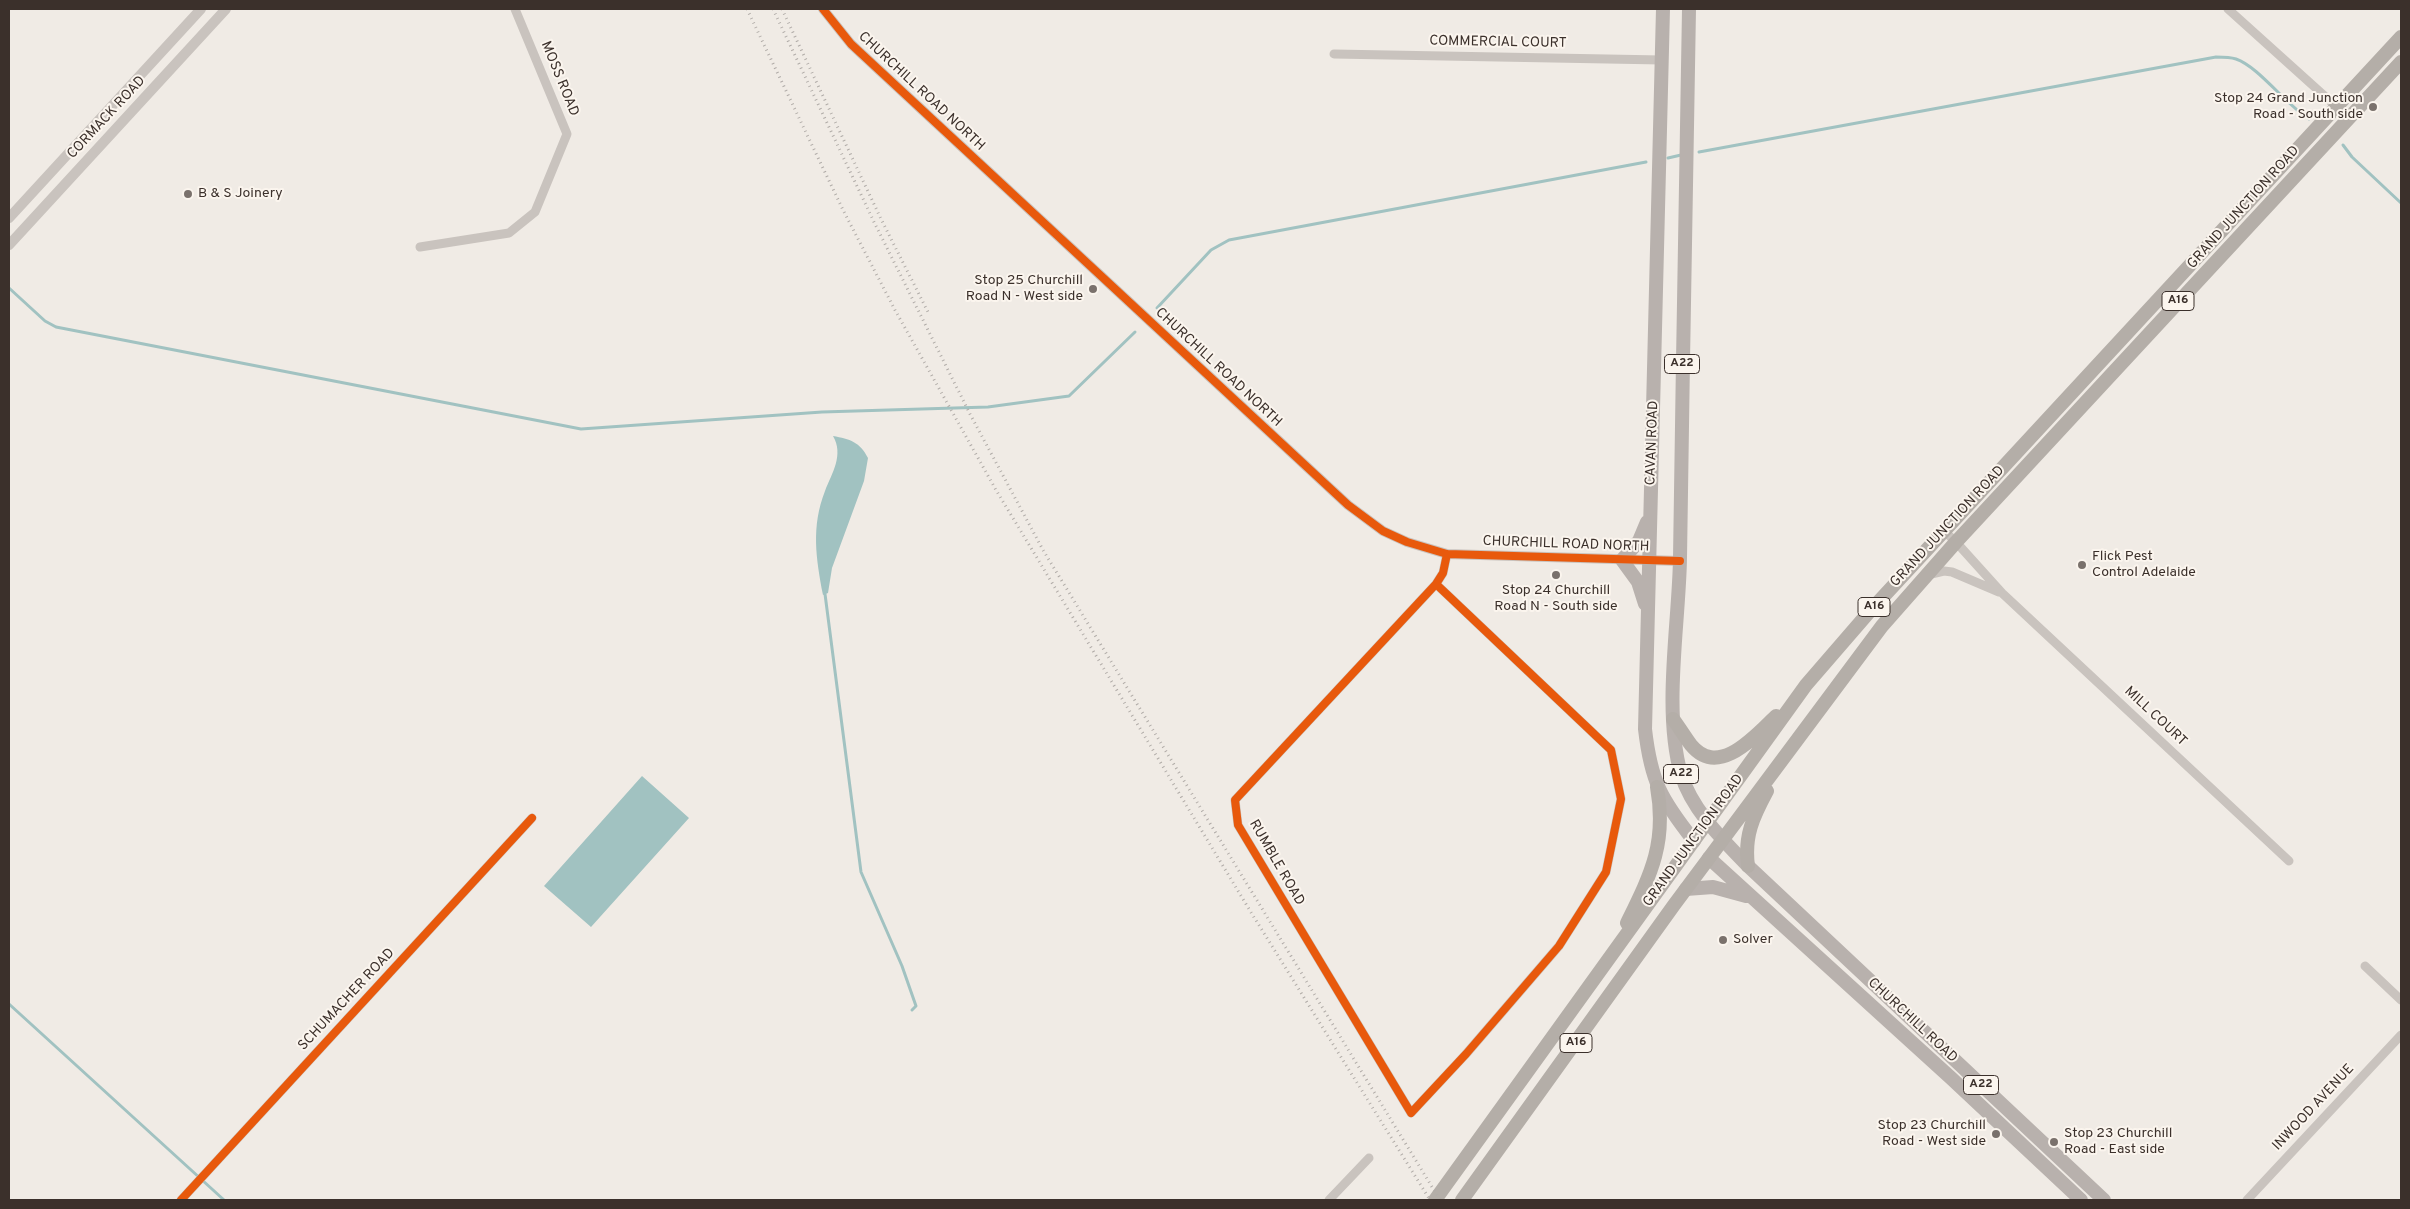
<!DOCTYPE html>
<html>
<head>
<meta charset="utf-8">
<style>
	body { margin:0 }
	#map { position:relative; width:2410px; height:1209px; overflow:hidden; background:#f0ebe5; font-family:Overpass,sans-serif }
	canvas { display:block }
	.frame { position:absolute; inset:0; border:10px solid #3b302b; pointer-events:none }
</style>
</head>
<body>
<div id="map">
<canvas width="2410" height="1209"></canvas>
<div class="frame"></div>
</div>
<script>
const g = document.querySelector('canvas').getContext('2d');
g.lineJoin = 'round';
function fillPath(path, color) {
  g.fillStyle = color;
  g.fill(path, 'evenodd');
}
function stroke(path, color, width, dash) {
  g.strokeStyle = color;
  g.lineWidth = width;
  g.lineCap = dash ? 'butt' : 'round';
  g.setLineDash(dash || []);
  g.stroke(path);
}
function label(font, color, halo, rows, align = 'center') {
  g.font = font + ' Overpass,sans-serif';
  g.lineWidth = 4;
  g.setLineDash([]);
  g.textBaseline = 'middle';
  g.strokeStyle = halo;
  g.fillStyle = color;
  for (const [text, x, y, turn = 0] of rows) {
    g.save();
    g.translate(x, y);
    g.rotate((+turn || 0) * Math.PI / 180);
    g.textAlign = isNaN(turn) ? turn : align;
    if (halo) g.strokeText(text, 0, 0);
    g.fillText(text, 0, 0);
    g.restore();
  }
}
const water = new Path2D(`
	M833 436C850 439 860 442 868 458L864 481 832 568 828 593 823 595C816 558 811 527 825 491 832 473 844 455 833 436Z
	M642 776 689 818 591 927 544 886Z`);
const stream = new Path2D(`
	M2301 113 2315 112
	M2343 145 2352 157 2401 203
	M1699 152 2216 57C2222 57 2230 57 2236 59 2259 67 2286 105 2309 119
	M1668 158 1681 155
	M9 288 45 321 56 327 581 429 822 412 988 407 1069 396 1135 332
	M1157 308 1211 250 1229 240 1646 162
	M825 594 861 872 902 966 916 1006 912 1010
	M9 1004 224 1200`);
const minor = new Path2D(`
	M2228 9 2349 118
	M1334 54 1662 60
	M420 247 509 233 535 212 567 134 515 9
	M1944 531 1956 542 2002 593 2289 861
	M1927 575 1944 571 1952 572 1999 592
	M1436 584 1611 750 1621 799 1606 872 1559 946 1466 1054 1411 1113 1238 825 1235 800 1436 584 1443 573 1447 554
	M2365 966 2401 1000
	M181 1200 532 818
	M1329 1200 1369 1158
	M2247 1200 2401 1035`);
const tertiary = new Path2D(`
	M823 9 851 44 1348 505 1383 531 1407 542 1447 554 1680 561
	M9 218 201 9
	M9 245 226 9`);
const primary = new Path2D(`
	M1663 9 1645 729C1651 782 1661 799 1694 841
	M1689 9C1685 192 1683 375 1680 558 1679 624 1663 710 1681 774 1692 810 1722 839 1748 866L2104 1200
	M1645 604 1638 582 1622 560 1639 541 1647 522
	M1709 858 1951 1078 2081 1200
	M1686 889 1713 887 1746 896`);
const trunk = new Path2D(`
	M1673 719C1679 727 1685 737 1691 745 1719 779 1756 735 1776 716
	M1748 866C1744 836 1753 817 1767 791
	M1627 923C1651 874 1667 843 1657 787
	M1435 1200 1806 685 1870 611 2401 37
	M1462 1200 1674 905 1882 626 1956 542 2401 62`);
const rail = new Path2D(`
	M747 9 843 210 895 310 996 490 1252 914 1430 1200
	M773 9 874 222 970 414 1043 550 1440 1200
	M782 9 881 219 929 314`);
const cycleway = new Path2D(`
	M823 9 851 44 1348 505 1383 531 1407 542 1447 554 1680 561
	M1436 584 1611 750 1621 799 1606 872 1559 946 1466 1054 1411 1113 1238 825 1235 800 1436 584 1443 573 1447 554
	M181 1200 532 818`);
const markers = [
	[2373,107,5,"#7a716c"],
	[188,194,5,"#7a716c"],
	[1093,289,5,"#7a716c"],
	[2082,565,5,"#7a716c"],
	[1556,575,5,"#7a716c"],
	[1723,940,5,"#7a716c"],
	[1996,1134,5,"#7a716c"],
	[2054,1142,5,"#7a716c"]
];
const shields = [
	[2178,301,32],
	[1682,364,35],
	[1874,607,32],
	[1681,774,35],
	[1576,1043,32],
	[1981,1085,35]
];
const shieldNames = [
	["A16",2178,301],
	["A22",1682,364],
	["A16",1874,607],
	["A22",1681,774],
	["A16",1576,1043],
	["A22",1981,1085]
];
const streetNames = [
	["COMMERCIAL COURT",1498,43,1],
	["MOSS ROAD",559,79,68],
	["CHURCHILL ROAD NORTH",921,92,43],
	["CORMACK ROAD",107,118,-47],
	["GRAND JUNCTION ROAD",2244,208,-48],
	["CHURCHILL ROAD NORTH",1218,368,43],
	["CAVAN ROAD",1653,443,-88],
	["GRAND JUNCTION ROAD",1948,527,-47],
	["CHURCHILL ROAD NORTH",1566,545,2],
	["MILL COURT",2155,717,43],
	["GRAND JUNCTION ROAD",1694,841,-54],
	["RUMBLE ROAD",1276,863,60],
	["SCHUMACHER ROAD",347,1000,-47],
	["CHURCHILL ROAD",1912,1021,43],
	["INWOOD AVENUE",2314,1108,-47]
];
const poiNames = [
	["Stop 24 Grand Junction",2363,99,"right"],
	["Road - South side",2363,115,"right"],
	["B & S Joinery",198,194],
	["Stop 25 Churchill",1083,281,"right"],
	["Road N - West side",1083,297,"right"],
	["Flick Pest",2092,557],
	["Control Adelaide",2092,573],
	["Stop 24 Churchill",1556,591,"center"],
	["Road N - South side",1556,607,"center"],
	["Solver",1733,940],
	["Stop 23 Churchill",1986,1126,"right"],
	["Road - West side",1986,1142,"right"],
	["Stop 23 Churchill",2064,1134],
	["Road - East side",2064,1150]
];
fillPath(water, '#a1c2c1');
stroke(stream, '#a1c2c1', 3);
stroke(minor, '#c9c3be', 9);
stroke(tertiary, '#c9c3be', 10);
stroke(primary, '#b8b1ad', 14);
stroke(trunk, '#b4aea8', 14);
stroke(rail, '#b1aca8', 3, [1, 4]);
stroke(cycleway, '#e8590c', 8);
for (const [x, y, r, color] of markers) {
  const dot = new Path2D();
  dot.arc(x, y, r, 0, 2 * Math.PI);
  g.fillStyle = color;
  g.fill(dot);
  stroke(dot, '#fbf5ee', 2);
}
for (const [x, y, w] of shields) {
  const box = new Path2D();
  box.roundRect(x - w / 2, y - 9.5, w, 19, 4);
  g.fillStyle = '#fbf5ee';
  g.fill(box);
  stroke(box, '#3b302b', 1);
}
label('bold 12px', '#3b302b', null, shieldNames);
label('14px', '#3b302b', '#fbf5ee', streetNames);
label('14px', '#3b302b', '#fbf5ee', poiNames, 'left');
</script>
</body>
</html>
